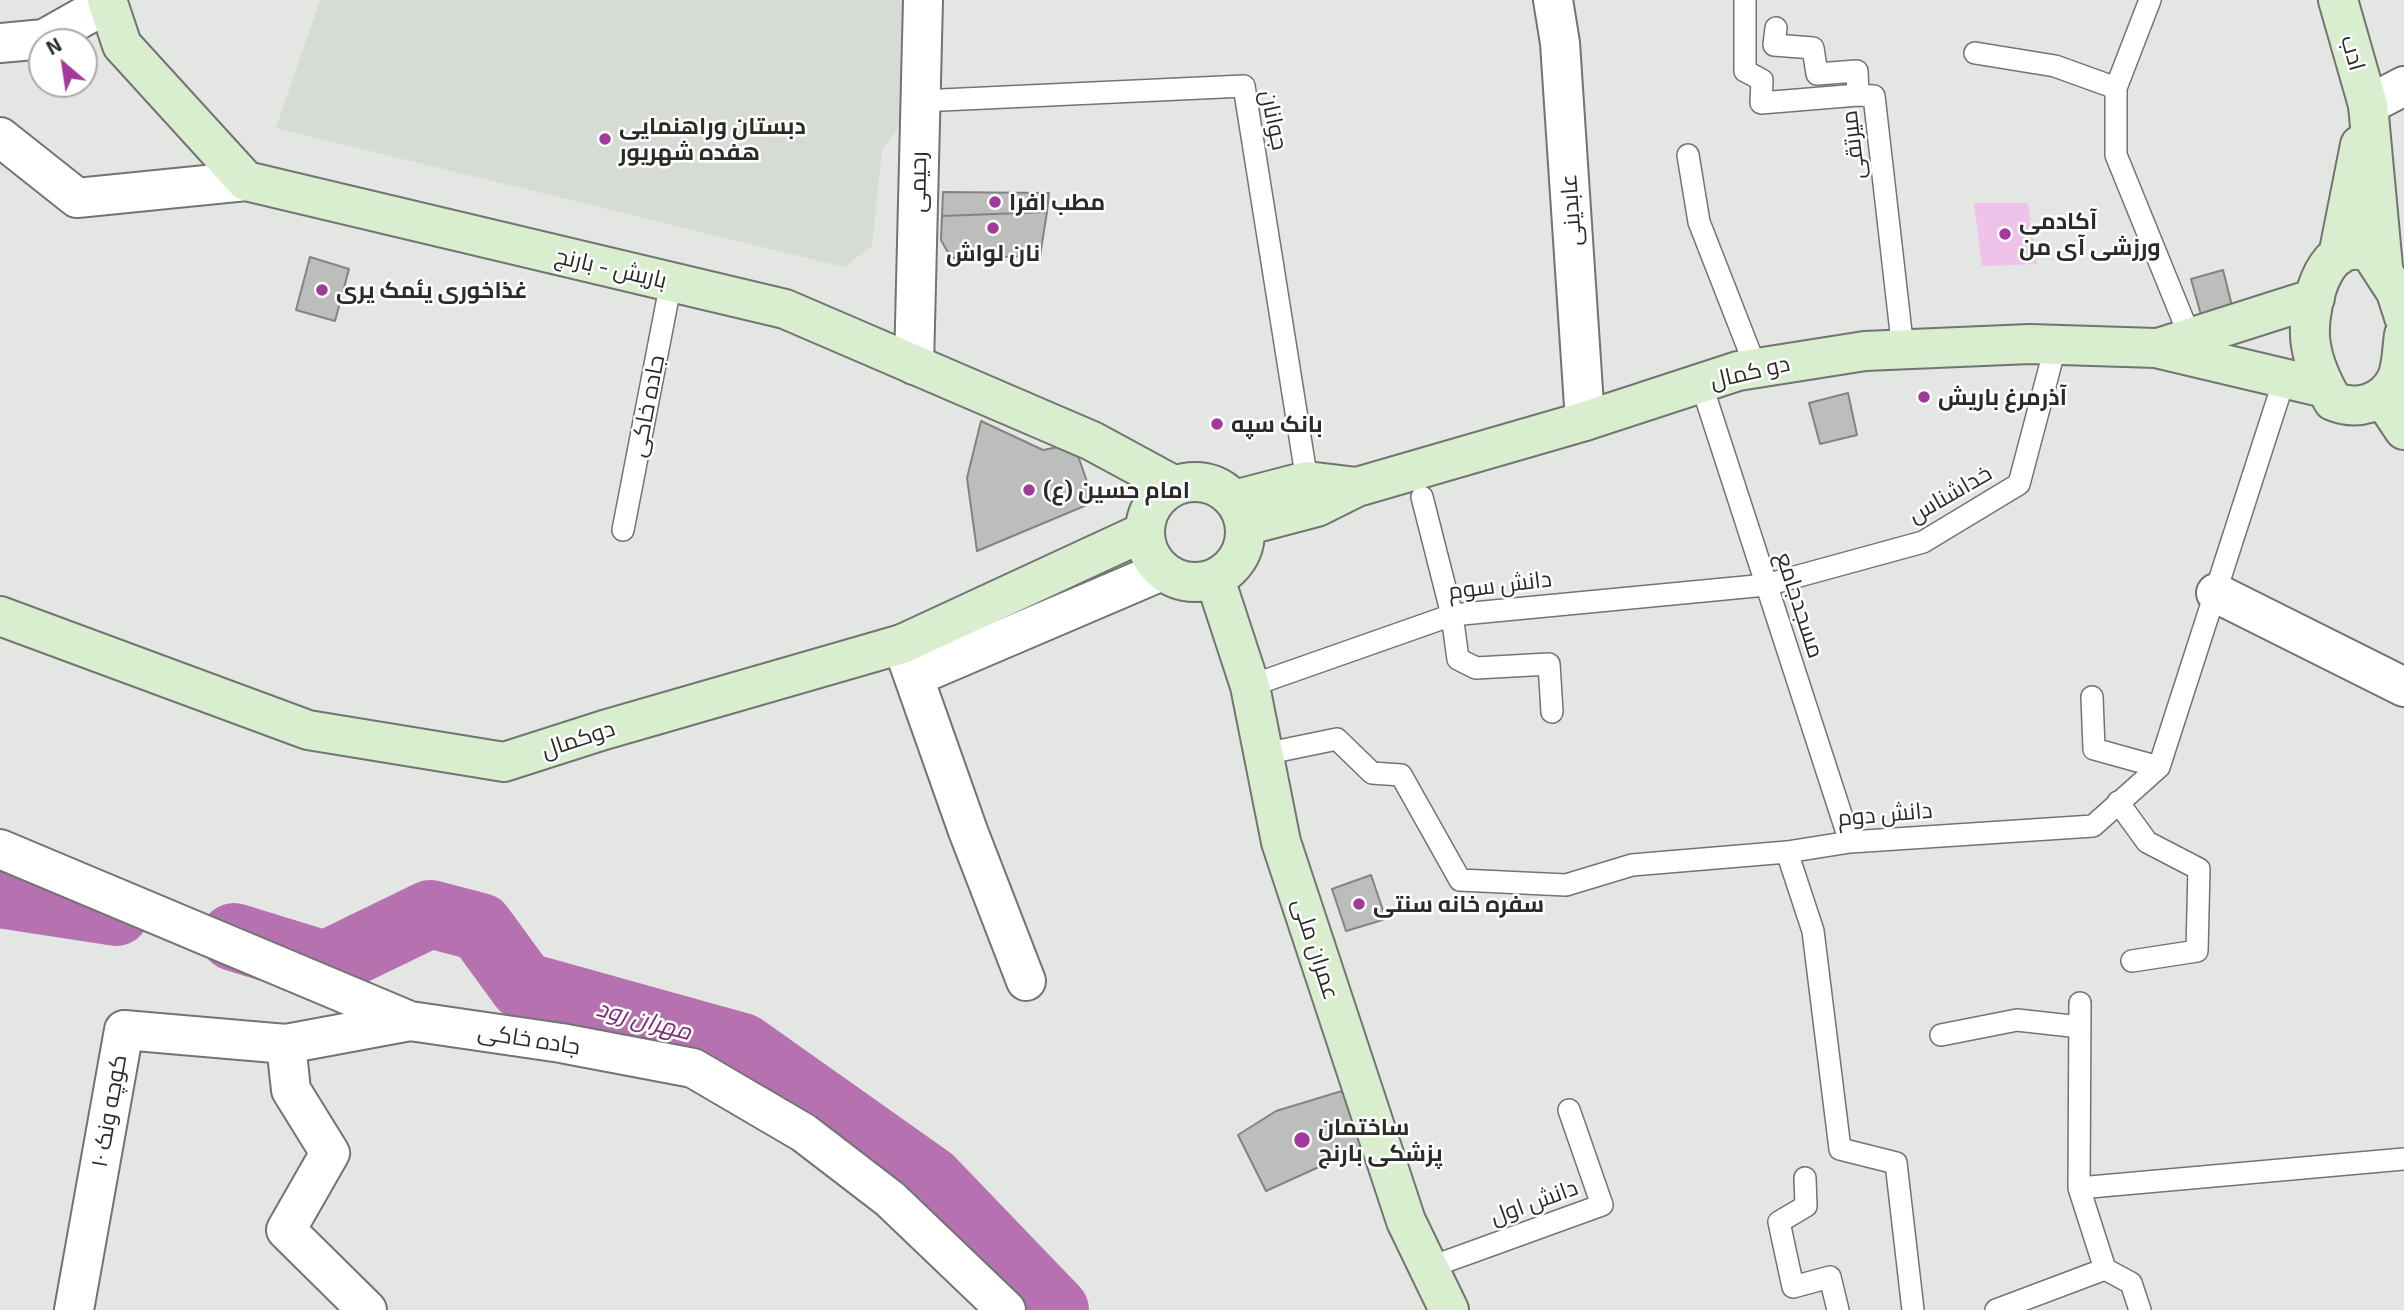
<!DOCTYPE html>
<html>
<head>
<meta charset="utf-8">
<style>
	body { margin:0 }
	#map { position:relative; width:2404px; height:1310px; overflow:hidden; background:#e4e6e3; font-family:"Exo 2",sans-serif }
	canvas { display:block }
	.north { position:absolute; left:28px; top:28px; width:70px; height:70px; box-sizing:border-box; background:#fff; border:2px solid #aaaaa9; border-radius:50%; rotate:331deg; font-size:19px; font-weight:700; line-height:28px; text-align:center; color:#2a2a29 }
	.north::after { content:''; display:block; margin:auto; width:24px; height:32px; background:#a23a9c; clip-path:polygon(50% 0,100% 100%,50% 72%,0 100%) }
</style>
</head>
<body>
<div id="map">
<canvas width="2404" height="1310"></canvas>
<div class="north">N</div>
</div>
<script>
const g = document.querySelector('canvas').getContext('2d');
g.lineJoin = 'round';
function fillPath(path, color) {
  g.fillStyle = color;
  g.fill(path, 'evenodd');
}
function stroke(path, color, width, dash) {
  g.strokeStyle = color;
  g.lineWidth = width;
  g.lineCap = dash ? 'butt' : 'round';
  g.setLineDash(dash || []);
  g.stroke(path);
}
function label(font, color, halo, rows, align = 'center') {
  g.font = font + ' "Exo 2",Cairo,sans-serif';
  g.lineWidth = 5;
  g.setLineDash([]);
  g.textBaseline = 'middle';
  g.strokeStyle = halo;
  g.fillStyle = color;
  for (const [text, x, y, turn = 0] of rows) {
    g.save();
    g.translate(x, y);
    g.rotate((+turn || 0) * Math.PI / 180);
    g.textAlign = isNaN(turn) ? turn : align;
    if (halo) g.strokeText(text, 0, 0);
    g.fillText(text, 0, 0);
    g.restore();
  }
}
const built = new Path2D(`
	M320 0H913L912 109 882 150 872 246 844 267 276 128Z`);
const green = new Path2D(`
	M1974 203H2028L2037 264 1982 266Z`);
const river = new Path2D(`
	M0 894 116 912
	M234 937 325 965 430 914 480 927 523 986 742 1047 930 1180 1055 1310`);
const building = new Path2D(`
	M943 192 1049 193 1047 212 942 216Z
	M1047 212 1040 256 951 258 941 240 942 216Z
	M310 257 349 269 335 321 296 310Z
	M2223 270 2235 318 2203 322 2191 279Z
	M1848 393 1857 435 1820 444 1809 403Z
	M981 421 1043 450 1074 444 1094 502 977 551 967 478Z
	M1371 875 1386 919 1346 931 1332 889Z
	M1342 1091 1365 1146 1266 1191 1238 1135 1276 1111Z`);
const lane = new Path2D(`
	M1745 0V71L1762 80 1761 103 1858 95
	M2150 0 2116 88V155L2190 337
	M1776 28 1774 45 1813 48 1817 74 1857 71 1858 95 1874 96 1903 350
	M1975 53 2055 66 2116 88
	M920 101 1244 86 1307 481
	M1688 155 1699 222 1756 368
	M1701 383 1850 842
	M1422 497 1452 615 1458 659 1476 668 1549 664 1552 712
	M623 530 671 282
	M1250 686 1452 615 1766 585 1923 542 2019 484 2056 344
	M2092 697 2094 749 2159 767
	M1264 754 1337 739 1372 773 1401 775 1460 880 1566 885 1632 865 1787 852 1850 842 2093 826 2159 767 2285 377
	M2118 802 2147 842 2199 869 2197 951 2132 961
	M1787 852 1813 931 1840 1149 1896 1163 1913 1310
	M1941 1035 2017 1020 2080 1027
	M1805 1178 1806 1206 1779 1222 1793 1287 1830 1277 1838 1310
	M2079 1188 2080 1003
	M1428 1268 1602 1205 1569 1110
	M2105 1269 2131 1283 2140 1310
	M1996 1310 2105 1269 2079 1188 2404 1159`);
const street = new Path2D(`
	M1553 0 1560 43 1585 421
	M0 43 44 39 108 3
	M2368 105 2404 86
	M0 137 77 198 246 181
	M914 365 923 0
	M2216 593 2404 687
	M902 644 968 831 1026 981
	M914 677 1162 571
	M0 849 410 1021 561 1043 693 1068 804 1133 890 1199 1006 1310
	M286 1044 291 1090 330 1153 286 1230 367 1310
	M74 1310 124 1030 286 1044 410 1021`);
const secondary = new Path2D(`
	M107 0 122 45 246 181 785 309 1092 441 1175 486
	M2338 0 2368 105 2383 267
	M2338 256 2360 145
	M2404 317 2396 292 2370 252C2365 251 2359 249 2354 250 2318 250 2306 319 2311 345 2314 365 2323 384 2333 401 2357 411 2383 404 2396 380 2402 368 2402 348 2404 335
	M2158 348 2315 298
	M2382 397 2404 430
	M1145 532a50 50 0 1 1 100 0a50 50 0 1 1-100 0Z
	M1234 500 1307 481 1357 487
	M1245 526 1317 507 1357 487 1585 421 1738 371 1865 351 2030 344 2156 348 2325 388
	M1215 579 1250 686 1281 842 1406 1221 1449 1310
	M0 616 308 730 504 762 604 730 902 644 1144 532`);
const markers = [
	[605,139,7,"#a23a9c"],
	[995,202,7,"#a23a9c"],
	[993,228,7,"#a23a9c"],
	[2005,234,7,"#a23a9c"],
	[322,290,7,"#a23a9c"],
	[1924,397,7,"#a23a9c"],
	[1217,424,7,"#a23a9c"],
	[1029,490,7,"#a23a9c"],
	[1359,904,7,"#a23a9c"],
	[1302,1140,9,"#a23a9c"]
];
const streetNames = [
	["ادب",2353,53,74],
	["جوانان",1274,120,78],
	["میرتقی",1853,145,-97],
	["رحیمی",918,182,-89],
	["عابدینی",1571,210,-94],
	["باریش - بارنج",611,268,13],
	["دو کمال",1750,372,-13],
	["جاده خاکی",647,406,-79],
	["خداشناس",1950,494,-30],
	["دانش سوم",1500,585,-7],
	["مسجدجامع",1800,605,72],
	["دوکمال",578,739,-18],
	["دانش دوم",1885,814,-5],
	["عمران ملی",1316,949,72],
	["جاده خاکی",529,1039,9],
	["کوچه ونک ۱۰",109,1111,-80],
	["دانش اول",1534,1202,-20]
];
const poiNames = [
	["دبستان وراهنمایی",619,126],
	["هفده شهریور",619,152],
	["مطب افرا",1009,202],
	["آکادمی",2019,221],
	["ورزشی آی من",2019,247],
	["نان لواش",993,253,"center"],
	["غذاخوری یئمک یری",336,290],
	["آذرمرغ باریش",1938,397],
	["بانک سپه",1231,424],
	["امام حسین (ع)",1043,490],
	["سفره خانه سنتی",1373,904],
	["ساختمان",1318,1127],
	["پزشکی بارنج",1318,1153]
];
const waterNames = [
	["مهران رود",644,1020,15]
];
fillPath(built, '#d6dcd3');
fillPath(green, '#efc2ea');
stroke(river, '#b672b0', 68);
fillPath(building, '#bcbebb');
stroke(building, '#828482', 2);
stroke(lane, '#727471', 24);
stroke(street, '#727471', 42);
stroke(secondary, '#727471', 42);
stroke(lane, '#fff', 21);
stroke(street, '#fff', 38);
stroke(secondary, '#d8eecf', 38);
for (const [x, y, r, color] of markers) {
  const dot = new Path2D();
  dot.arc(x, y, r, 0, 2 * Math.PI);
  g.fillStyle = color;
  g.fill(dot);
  stroke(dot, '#fff', 2.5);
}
label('23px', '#2a2a29', '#fff', streetNames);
label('bold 23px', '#2a2a29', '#fff', poiNames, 'left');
label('italic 24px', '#7b2976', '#fff', waterNames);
</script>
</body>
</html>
